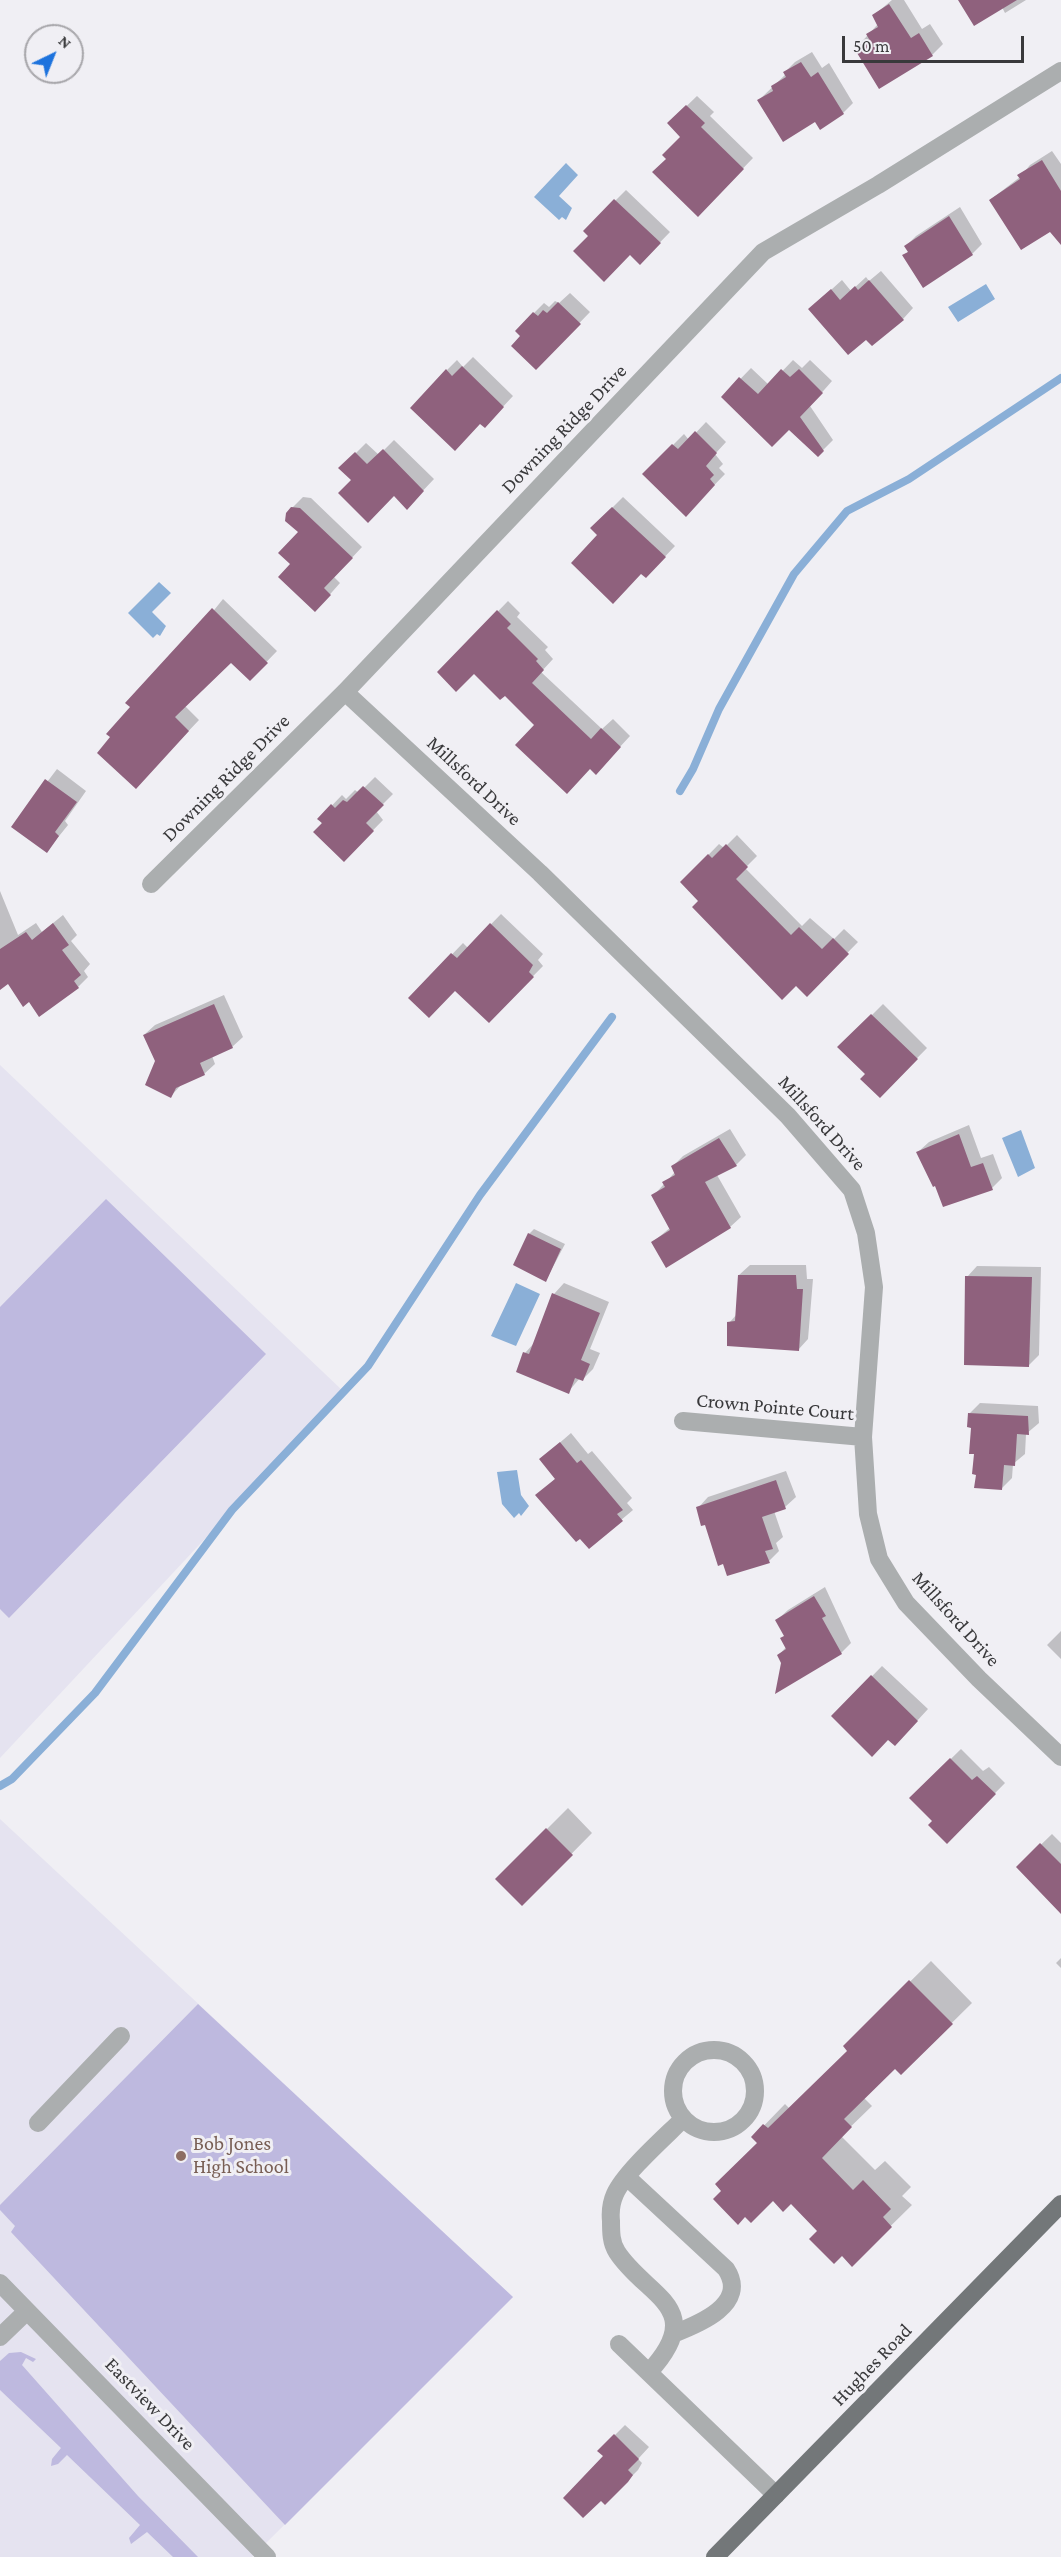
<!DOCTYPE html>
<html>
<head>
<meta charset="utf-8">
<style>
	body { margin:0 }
	#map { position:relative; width:1061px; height:2557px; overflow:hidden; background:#f0eff4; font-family:"Crimson Pro",serif }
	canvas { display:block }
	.north { position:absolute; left:24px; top:24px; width:60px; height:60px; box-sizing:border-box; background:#f0eff4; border:2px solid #a7a6aa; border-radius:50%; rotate:43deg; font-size:16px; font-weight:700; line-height:24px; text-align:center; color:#39393b }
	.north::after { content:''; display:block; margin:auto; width:21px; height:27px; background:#1d73dd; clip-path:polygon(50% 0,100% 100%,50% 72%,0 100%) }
	.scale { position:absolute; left:842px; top:36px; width:182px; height:27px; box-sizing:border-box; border:3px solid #39393b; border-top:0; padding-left:8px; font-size:18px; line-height:21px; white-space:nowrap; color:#39393b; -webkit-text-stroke:4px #f0eff4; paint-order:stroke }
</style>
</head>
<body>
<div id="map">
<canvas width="1061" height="2557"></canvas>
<div class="north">N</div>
<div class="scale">50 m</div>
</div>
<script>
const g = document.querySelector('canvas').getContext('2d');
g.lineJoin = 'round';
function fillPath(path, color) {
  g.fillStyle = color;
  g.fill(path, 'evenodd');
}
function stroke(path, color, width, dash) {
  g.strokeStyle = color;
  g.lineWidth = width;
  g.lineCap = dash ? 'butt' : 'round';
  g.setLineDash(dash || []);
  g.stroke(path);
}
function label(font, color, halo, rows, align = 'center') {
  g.font = font + ' "Crimson Pro",serif';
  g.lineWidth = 6;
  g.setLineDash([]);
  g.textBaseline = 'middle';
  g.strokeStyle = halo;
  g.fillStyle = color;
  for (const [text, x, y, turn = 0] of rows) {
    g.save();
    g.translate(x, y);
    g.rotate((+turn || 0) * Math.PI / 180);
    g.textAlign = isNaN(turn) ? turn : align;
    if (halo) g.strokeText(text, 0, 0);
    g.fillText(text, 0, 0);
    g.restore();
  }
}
const built = new Path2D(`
	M0 1065 343 1391 0 1758Z
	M0 1819 513 2297 252 2557H0Z`);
const green = new Path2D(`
	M106 1199 266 1354 9 1618 0 1609V1307Z
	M198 2004 513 2297 285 2525 11 2232 15 2226 0 2210V2205Z
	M21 2352 36 2359 33 2362 26 2358 22 2365 138 2496 198 2557H173L147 2532 131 2544 129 2538 140 2525 67 2455 58 2464 51 2466 52 2459 61 2448 0 2390V2361L9 2353Z`);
const water = new Path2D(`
	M566 163 578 175 559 196 572 208 566 220 562 217 559 220 534 197Z
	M986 284 995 299 958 322 948 307Z
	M159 582 171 593 152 612 166 626 160 636 157 634 153 638 128 613Z
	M1021 1130 1035 1168 1018 1177 1002 1138Z
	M516 1283 540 1294 516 1346 491 1336Z
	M517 1470 521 1495 529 1506 521 1516 519 1513 514 1518 502 1504 497 1472Z`);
const shadow = new Path2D(`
	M892 0H904L922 29 930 24 943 44 932 55 879 87 856 48 878 24 874 15Z
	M959 0H1026L1005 13 1002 7Z
	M812 52 822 68 829 63 853 103 843 113 816 120 759 100 786 74 785 72 795 62Z
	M697 96 714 112 710 116 753 158 698 215 668 159 682 137 669 123Z
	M1052 151 1061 164V230H1050L990 200 1020 177 1030 165Z
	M626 190 670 232 640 263 630 253 585 231Z
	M960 207 982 244 972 254 904 256 909 251 906 246 916 236Z
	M881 271 913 308 903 319 821 299 842 280 851 291 866 277 869 281Z
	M570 293 590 312 536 368 522 336 534 313 544 303 549 307 555 301 559 303Z
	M473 357 513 396 485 426 447 370 457 360 463 367Z
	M793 360 802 368 810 360 832 381 810 406 833 440 823 450 789 428 723 397 751 368 769 385Z
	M706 422 726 442 715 454 723 464 719 468 725 474 696 504 644 474 684 434 689 440Z
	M394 440 434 479 417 497 394 494 353 480 341 468 366 443 379 455Z
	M303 497 311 498 362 547 334 577 340 583 325 600 292 564 300 532 287 513Z
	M623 497 675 546 656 566 642 572 592 528Z
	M223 599 277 651 250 679 231 661 185 706 199 720 146 776 112 737Z
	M508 601 520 613 517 617 548 647 545 650 553 659 541 672 602 729 613 719 630 736 606 762 536 725 505 694 474 672H439Z
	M57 769 86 791 65 821 68 825 47 851 13 827Z
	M375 777 393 794 376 811 383 820 344 860 319 819 342 795 346 799 355 790 359 793Z
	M737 835 757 856 745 868 802 926 810 918 834 939 844 929 858 942 807 994 682 882 719 844 724 848Z
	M0 891 18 935 36 923 42 932 63 915 77 935 71 941 90 964 84 971 88 977 78 987 30 1000 8 982H0Z
	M501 914 543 954 538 960 543 966 489 1021 456 989 410 998 463 943 468 948Z
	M224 995 243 1037 232 1047 212 1056 215 1064 204 1074 181 1085 171 1096 144 1035 155 1025Z
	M883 1004 927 1048 880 1096 867 1074 840 1047Z
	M969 1125 981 1158 993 1154 1002 1178 992 1188 936 1184 918 1152 929 1142Z
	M730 1129 746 1155 736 1165 717 1175 741 1217 730 1227 653 1242 671 1227 653 1196 675 1172 672 1167 683 1156Z
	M534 1229 565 1244 546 1280 529 1234Z
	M750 1265H806L807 1279H813L808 1339 798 1350 729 1323 737 1314 739 1275Z
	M977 1266 1041 1267 1039 1355 1028 1366 967 1277Z
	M564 1283 609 1302 590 1349 600 1353 593 1369 583 1379 580 1378 568 1392 525 1353 535 1342 554 1294Z
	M980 1403 1038 1406 1039 1423 1026 1434 1025 1454 1013 1464 1012 1478 1002 1488 977 1473 970 1413Z
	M571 1433 588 1454 592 1451 632 1498 627 1503 633 1510 589 1547 538 1495 556 1478 541 1459Z
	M786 1471 796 1497 785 1507 774 1511 783 1537 776 1543 779 1551 769 1561 698 1508 708 1497Z
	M825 1587 851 1643 841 1653 782 1663 779 1655 786 1647 785 1635 777 1620 788 1610Z
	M1061 1631V1659L1047 1645Z
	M882 1666 928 1709 905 1734 888 1738 833 1716Z
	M961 1749 983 1771 989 1767 1005 1783 947 1842 933 1820 911 1798Z
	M568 1808 592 1833 522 1904 497 1879Z
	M1052 1834 1061 1843V1905L1018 1867Z
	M1061 1958V1968L1056 1963Z
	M931 1961 972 2003 901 2073 895 2067 864 2098 872 2106 841 2136 875 2170 885 2161 911 2187 902 2196 912 2205 852 2264 819 2231 753 2137 785 2104 790 2109 849 2050 845 2046Z
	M625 2425 649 2447 638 2459 642 2463 638 2470 605 2503V2456L599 2451Z`);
const stream = new Path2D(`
	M680 791 693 769 719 709 794 574 847 511 909 479 1061 378
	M0 1786 12 1779 95 1693 232 1510 368 1366 480 1195 612 1017`);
const building = new Path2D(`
	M958 0H1017L974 26Z
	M889 4 911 38 919 33 933 56 879 89 854 48 869 39 866 34 878 27 872 15Z
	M801 62 811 77 818 72 844 114 820 130 815 122 783 142 757 100 773 91 771 86 786 77 783 72Z
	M686 105 705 123 701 127 744 169 698 217 652 172 666 159 662 155 680 137 667 123Z
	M1042 160 1061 191V245L1050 232 1021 250 989 200 1020 179 1017 175Z
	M614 199 661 243 640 265 630 255 604 282 573 251 588 236 583 231Z
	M949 216 973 255 923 288 902 255 908 252 904 246Z
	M869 280 904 320 872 346 866 340 848 355 808 309 831 289 840 300 855 286 858 290Z
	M558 302 581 324 536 370 511 346 520 336 515 331 533 312 538 316 543 310 547 313Z
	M462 366 504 407 485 428 480 424 455 451 410 408 446 369 452 376Z
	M781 369 790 377 799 369 823 393 800 417 824 451 818 457 789 430 772 447 721 397 739 377 758 394Z
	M695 431 717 453 706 466 714 475 710 479 715 485 686 517 642 474 672 444 678 449Z
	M383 449 424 491 407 510 394 496 368 523 338 493 351 480 338 468 355 452 367 464Z
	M291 507 300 508 353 558 324 588 331 595 315 612 278 577 290 564 278 553 298 532 285 521 286 513Z
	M612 507 666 557 646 578 641 574 613 604 571 563 597 535 590 528Z
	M212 608 268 663 250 681 231 663 175 717 189 731 136 789 97 753 110 737 106 734 130 707 125 703Z
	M497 610 511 624 507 628 538 659 536 661 544 670 532 683 591 739 601 728 621 747 596 775 590 769 567 794 515 745 534 725 505 696 500 700 474 674 456 692 437 672Z
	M45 779 77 802 55 832 59 836 47 853 11 827Z
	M363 786 384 805 366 823 374 831 344 862 313 832 322 823 317 819 331 804 335 808 343 800 347 802Z
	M726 844 748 867 736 879 791 935 799 927 822 949 833 938 849 954 807 997 796 986 782 1000 692 907 698 901 680 882 708 854 712 858Z
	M53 923 69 945 62 950 81 975 74 981 79 988 39 1017 29 1002 23 1007 8 984 0 990V949L26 932 32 940Z
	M490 923 533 965 529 972 534 977 489 1023 455 991 429 1018 408 998 451 953 457 958Z
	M214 1004 233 1048 200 1063 205 1075 176 1088 171 1098 145 1085 155 1061 143 1035Z
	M871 1014 918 1059 880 1098 860 1079 865 1074 837 1047Z
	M959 1134 971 1167 983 1163 993 1190 943 1207 935 1186 933 1187 916 1152Z
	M719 1138 737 1166 705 1182 731 1228 666 1268 651 1242 670 1230 651 1195 665 1187 662 1182 675 1175 671 1166Z
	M528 1233 561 1249 546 1282 513 1265Z
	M738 1275H796L797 1289H803L799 1351 727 1346V1322L735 1321Z
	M965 1276 1032 1277 1029 1367 964 1365Z
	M552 1293 600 1313 581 1360 590 1364 583 1381 575 1378 569 1394 516 1372 523 1352 529 1354Z
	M968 1413 1028 1416 1029 1435 1017 1434 1015 1466 1004 1465 1002 1490 974 1488 976 1475 972 1474 974 1454H969L971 1428 967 1427Z
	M560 1442 577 1463 581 1460 623 1510 617 1514 623 1521 589 1549 580 1539 576 1542 535 1495 555 1479 539 1459Z
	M776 1480 786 1509 762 1517 773 1549 765 1551 770 1563 727 1576 723 1564 718 1566 705 1525 701 1526 696 1507Z
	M814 1596 826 1616 822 1618 842 1654 775 1694 781 1663 777 1655 786 1649 780 1638 784 1636 775 1620Z
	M871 1675 918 1721 895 1746 888 1740 872 1757 831 1716Z
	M950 1758 972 1780 977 1776 996 1794 947 1844 928 1825 932 1821 909 1798Z
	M546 1828 573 1855 522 1906 495 1879Z
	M1040 1843 1061 1864V1914L1016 1867Z
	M909 1980 953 2024 901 2075 895 2069 844 2119 852 2127 822 2158 853 2190 863 2180 891 2209 883 2217 892 2227 852 2267 842 2256 834 2264 809 2239 817 2231 791 2204 783 2212 773 2201 751 2223 745 2217 738 2225 713 2199 721 2191 715 2184 757 2143 751 2137 763 2124 768 2128 847 2051 843 2046Z
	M614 2434 639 2459 628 2470 633 2475 628 2482 605 2505 601 2501 583 2518 563 2498 603 2456 597 2451Z`);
const minor = new Path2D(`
	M345 692 540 873 788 1116 852 1190 866 1233 874 1287 863 1437 868 1514 879 1559 906 1603 979 1679 1061 1757
	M151 884 345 692 763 252 878 185 1061 71
	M683 1421 863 1437
	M673 2091a41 41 0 1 1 82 0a41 41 0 1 1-82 0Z
	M38 2123 121 2036
	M628 2178 726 2269C749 2304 699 2324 673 2334
	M0 2283 267 2557
	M0 2337 27 2311
	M619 2344 776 2495
	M649 2372C709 2307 646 2297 617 2252 611 2243 611 2232 611 2221 610 2211 611 2203 615 2194 625 2172 665 2137 683 2119`);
const major = new Path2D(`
	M715 2557 1061 2204`);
const markers = [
	[181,2156,6,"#8d6e63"]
];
const streetNames = [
	["Downing Ridge Drive",564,429,-46],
	["Downing Ridge Drive",226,778,-45],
	["Millsford Drive",474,781,43],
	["Millsford Drive",822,1123,48],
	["Crown Pointe Court",775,1407,5],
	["Millsford Drive",956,1619,48],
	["Hughes Road",872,2365,-46],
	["Eastview Drive",150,2404,46]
];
const educationNames = [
	["Bob Jones",193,2144],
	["High School",193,2167]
];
fillPath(built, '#e5e3f0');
fillPath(green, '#beb9df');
fillPath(water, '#8aafd7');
fillPath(shadow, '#0003');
stroke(stream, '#8aafd7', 8);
fillPath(building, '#8f617d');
stroke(minor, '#abaeaf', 18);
stroke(major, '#737779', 18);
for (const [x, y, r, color] of markers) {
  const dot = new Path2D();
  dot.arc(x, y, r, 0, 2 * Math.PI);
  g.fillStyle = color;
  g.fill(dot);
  stroke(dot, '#f0eff4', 2);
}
label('20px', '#39393b', '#f0eff4', streetNames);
label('20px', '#785e54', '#f0eff4', educationNames, 'left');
</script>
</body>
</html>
